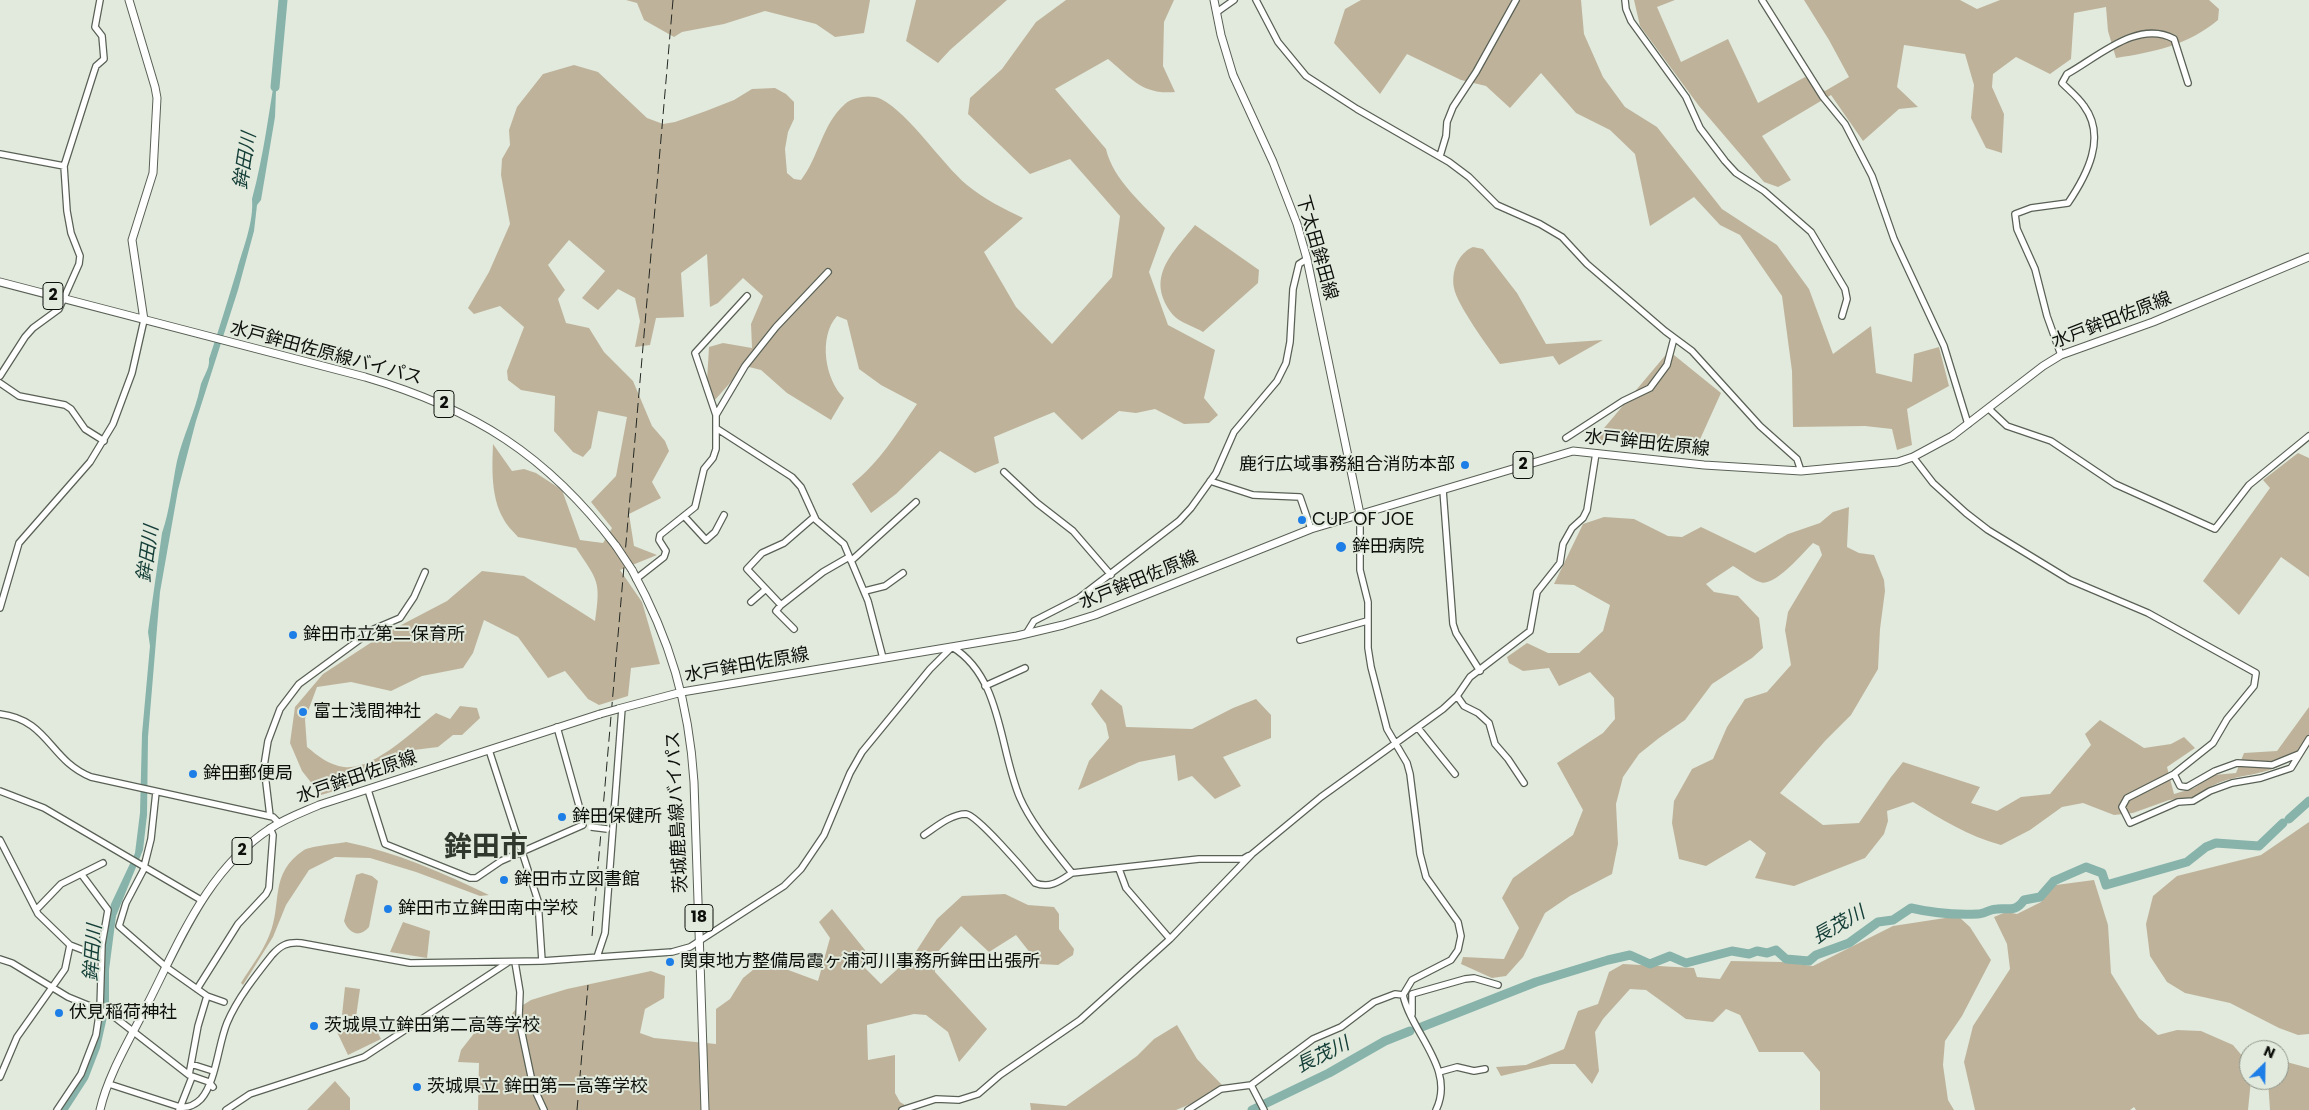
<!DOCTYPE html>
<html>
<head>
<meta charset="utf-8">
<style>
	body { margin:0 }
	#map { position:relative; width:2309px; height:1110px; overflow:hidden; background:#e2eadd; font-family:Poppins,sans-serif }
	canvas { display:block }
	.north { position:absolute; left:2239px; top:1040px; width:50px; height:50px; box-sizing:border-box; background:#e2eadd; border:1px solid #8d9289; border-radius:50%; rotate:23deg; font-size:14px; font-weight:700; line-height:20px; text-align:center; color:#0d0f0b }
	.north::after { content:''; display:block; margin:auto; width:18px; height:22px; background:#1e7ee7; clip-path:polygon(50% 0,100% 100%,50% 72%,0 100%) }
</style>
</head>
<body>
<div id="map">
<canvas width="2309" height="1110"></canvas>
<div class="north">N</div>
</div>
<script>
const g = document.querySelector('canvas').getContext('2d');
g.lineJoin = 'round';
function fillPath(path, color) {
  g.fillStyle = color;
  g.fill(path, 'evenodd');
}
function stroke(path, color, width, dash) {
  g.strokeStyle = color;
  g.lineWidth = width;
  g.lineCap = dash ? 'butt' : 'round';
  g.setLineDash(dash || []);
  g.stroke(path);
}
function label(font, color, halo, rows, align = 'center') {
  g.font = font + ' Poppins,"Noto Sans JP",sans-serif';
  g.lineWidth = 4;
  g.setLineDash([]);
  g.textBaseline = 'middle';
  g.strokeStyle = halo;
  g.fillStyle = color;
  for (const [text, x, y, turn = 0] of rows) {
    g.save();
    g.translate(x, y);
    g.rotate((+turn || 0) * Math.PI / 180);
    g.textAlign = isNaN(turn) ? turn : align;
    if (halo) g.strokeText(text, 0, 0);
    g.fillText(text, 0, 0);
    g.restore();
  }
}
const green = new Path2D(`
	M626 0H870L864 33 835 37 816 24 765 11 724 24 682 32 674 37 644 20 637 3Z
	M916 0H1007L950 50 938 63 906 41Z
	M1066 0H1174L1164 22 1163 66 1175 92C1142 95 1131 78 1108 59L1055 89 1106 149C1113 180 1144 205 1165 228L1149 272 1168 325 1215 350 1204 398 1218 415 1209 423 1184 424 1155 409 1136 413 1119 411 1082 440 1054 412 994 437 999 463 975 473 940 451 896 494 871 513 852 484C880 462 897 433 917 404L881 385 859 369 847 320 837 316C818 337 825 380 844 398L831 420 787 393 761 370 745 366 714 401 707 381 709 347 723 343 752 348 751 324 763 296 743 278 718 303 710 307 707 254 681 273 684 317 656 318 650 345 635 347 640 321 635 298 618 289 598 310 582 298 605 271 569 240 548 265 565 290 558 299 566 323 589 328 604 352 633 381 652 426 665 441 669 451 652 482 661 498 629 514 634 546 657 555 620 570 642 602 660 664 631 668 628 696 599 705 588 699 565 671 548 678 518 637 484 620 473 653 463 668 422 676 391 691 351 682 317 687 305 719 307 747C318 756 329 765 344 767 373 771 414 730 436 713L450 719 460 706 477 708 480 718 462 735H453L438 747 414 750 415 767 393 759 372 767 358 784 321 795 302 771 290 743 295 707 323 674 384 634 447 601 482 571 524 576 595 621C601 581 598 581 576 548L518 537C513 531 506 525 503 518 491 497 492 468 493 444L512 471 524 469 536 473 562 490 580 540 603 543 612 528 591 502 616 476 627 417 598 411 591 448 583 457 573 452 554 431 555 396 521 390 508 380 507 371 524 327 500 306 474 314 468 308 489 272 510 224 501 175 502 159 510 145 509 130 517 107 543 74 574 65 598 72 647 118 663 124 675 122 706 111 734 100 752 89 775 88 786 94 794 102V119L788 132 785 149 787 173 794 179 801 180C819 157 822 124 845 104 853 97 870 94 881 99 911 115 940 162 967 185 984 199 1004 209 1023 218L984 252 1016 307 1052 344 1112 277 1120 216 1070 159 1030 174 968 114 970 98 1002 69 1036 22Z
	M1361 0H1581L1584 34 1603 77 1625 107 1657 127 1722 209 1777 245 1809 289 1833 354 1871 326 1876 373 1912 382 1914 354 1939 347 1949 386 1907 409 1912 445 1897 450 1892 429 1865 426 1793 427 1792 371 1782 296 1740 235 1720 225 1694 197 1650 226 1635 154 1610 130 1576 113 1541 73 1510 108 1486 86 1461 80 1407 54 1380 94 1334 43 1345 9Z
	M1634 0H1675L1657 7 1681 62 1728 39 1758 103 1805 77 1825 91 1849 77 1829 40 1804 0H1960L1977 9 2000 0H2209L2219 9 2218 20C2188 45 2154 52 2116 58L2108 31 2106 7 2074 13 2071 59 2050 74 2016 57 1993 74 1992 87 2004 114 2002 153 1986 148 1971 118 1974 85 1965 54 1904 45 1897 87 1918 107 1899 109 1863 141 1831 95 1762 136 1791 180 1778 187 1764 182 1699 106 1640 26Z
	M1195 225 1259 270 1258 283 1203 332C1195 327 1179 322 1173 315 1144 278 1172 254 1195 225Z
	M1473 247 1483 249 1517 293 1546 344 1603 340 1559 365 1553 356 1500 364C1489 348 1457 305 1454 288 1451 272 1458 253 1473 247Z
	M1669 351 1721 393 1697 446 1594 440Z
	M2298 453 2309 458V577L2281 557 2239 615 2203 581 2270 488 2263 480Z
	M1849 507 1847 547 1859 553 1874 555 1884 580 1885 591 1880 629 1878 669 1851 715 1825 741 1780 793 1823 825 1859 823 1891 777 1903 762 1980 787 1971 803 1997 811 2021 797 2050 794 2091 745 2085 734 2100 720 2144 748 2171 744 2184 737 2195 748 2167 767 2174 794 2194 788 2214 775 2236 773 2244 753 2277 751 2309 707C2309 715 2309 726 2309 734 2308 738 2303 743 2301 747 2277 785 2226 766 2198 797L2169 800 2133 813 2114 815 2083 803 2062 807 2030 830 2001 845C1968 836 1941 819 1913 802L1887 811 1888 821 1884 834 1865 858 1794 886 1755 878 1766 853 1750 840 1706 866 1679 859 1672 823 1674 801 1692 769 1713 759 1727 727 1745 699 1767 692 1791 665 1785 630 1788 612 1822 555 1819 546 1813 543C1803 553 1774 588 1760 582 1751 579 1742 571 1733 566L1706 584 1714 592 1738 596 1759 618 1763 648 1752 658 1712 684 1685 720 1659 738 1639 754 1623 777 1616 804 1618 844 1612 874 1570 896 1545 913 1523 957 1506 976 1492 978 1461 964 1463 957 1504 959 1519 928 1502 898 1513 878 1573 835 1583 810 1557 763 1603 733 1615 719 1614 698 1590 672 1559 686 1549 668 1523 671 1509 663 1507 657 1527 643 1548 653H1579L1603 631 1610 605 1574 585 1554 584 1583 524 1604 517 1634 519 1668 536 1682 537 1701 527 1755 553 1788 534 1820 523 1833 512Z
	M1101 689 1122 706 1126 727 1192 729 1233 708 1256 699 1271 715V738L1223 757 1241 786 1215 799 1192 776 1178 781 1175 755 1139 762 1078 790 1089 761 1109 738 1106 724 1091 704Z
	M2309 822V1034L2298 1035 2279 1028 2230 1003 2185 993 2167 982 2150 956 2146 924 2153 896 2177 876 2261 855Z
	M346 842C396 852 443 873 489 895L480 896 416 872 370 858 335 857 309 870 286 905 273 937 243 985 241 983C250 968 262 953 269 936 283 903 268 874 304 850 312 846 335 844 346 842Z
	M362 873 372 876 378 881 369 927C360 938 349 934 344 921L356 875Z
	M2094 880 2108 925 2111 973 2139 1018 2158 1035 2177 1030 2201 1031 2233 1045 2249 1064V1080H2251L2248 1110H2136L2134 1107 2130 1110H1975L1964 1062 1973 1026 2010 969 2007 944 1994 917 2006 912 2017 914 2041 902 2049 891 2056 885Z
	M1005 894 1028 905 1054 907 1059 914V929L1074 949 1073 955 1058 965 1039 964 1016 935 989 952 961 926 934 956 935 972 987 1029 959 1062 948 1032 926 1015 914 1014 867 1025 868 1060 895 1055V1093L900 1102 913 1110H478L479 1063 458 1062 461 1050 486 1018 503 1026 515 1010 531 1000 567 989 651 971 665 976 664 998 645 1009 640 1033 654 1038 716 1044V1009L730 999 743 978 764 961 818 981 830 938 819 922 832 909 865 950 862 965 881 984 915 953 937 919 962 896Z
	M1958 916 1970 927 1991 960 1962 1016 1945 1041 1943 1065 1948 1100 1954 1110H1820V1072L1803 1052H1759L1740 1015 1726 1009 1713 1022 1686 1019 1646 990 1630 989 1603 1019 1595 1032 1599 1071 1592 1084 1575 1064H1551L1501 1076 1496 1067 1526 1065 1564 1049 1578 1011 1598 1004 1609 972 1623 964 1694 968 1697 977 1720 979 1731 961 1782 962 1813 966 1893 926Z
	M403 922 430 931 427 958 390 952Z
	M345 987 360 989 356 1017 342 1015Z
	M370 1017 381 1039 348 1055 337 1032Z
	M1177 1025 1197 1059 1223 1086 1209 1092 1203 1099 1176 1110H1031L1030 1103 1066 1106 1137 1056 1154 1039Z
	M2279 1060 2309 1068V1110H2270L2268 1080H2279Z
	M335 1081 350 1098V1110H307Z`);
const water = new Path2D(`
	M277 65 275 117 261 200 257 205 254 231 238 290 196 421 178 490 160 592 148 737 147 815 143 850 116 916 109 970V1008L100 1048 88 1079 68 1110H60L79 1083 97 1042 103 941 111 904 135 853 140 813 142 734 150 646 148 632 162 533C170 510 172 485 177 461 183 436 195 412 200 388 202 377 210 370 209 359 219 329 228 300 237 270 243 248 254 222 252 199 264 155 269 110 277 65Z`);
const river = new Path2D(`
	M275 87 283 0
	M2289 819 2309 801
	M1419 1028 1536 982 1608 960 1630 955 1650 964 1670 956 1686 963 1732 951 1749 954 1757 951 1767 953 1776 950 1786 959 1809 961 1816 955 1849 943 1878 922 1893 920 1911 908C1932 913 1956 915 1978 914 1984 914 1990 909 1997 909 2009 908 2016 912 2024 900L2040 897 2054 881 2086 867 2102 873 2106 885 2187 862 2206 847 2216 843 2259 846 2283 823
	M1252 1110 1329 1073 1385 1041 1410 1031`);
const minor = new Path2D(`
	M1256 0 1278 42 1306 76 1357 109 1449 162 1469 177 1497 205 1540 224 1562 237 1587 264 1665 331 1692 351 1760 426 1797 459 1801 471
	M1625 0 1626 9 1631 21 1686 97 1700 128 1725 161 1736 173 1764 191 1811 232 1845 289 1847 299 1842 316
	M1762 0 1823 97 1845 124 1872 176 1894 239 1944 346 1968 424
	M1217 12 1234 0
	M0 154 64 166
	M1440 156 1446 136 1447 122 1453 107 1476 72 1516 0
	M828 272 776 327 745 366 716 415V428L792 477 801 487 816 520 844 544 868 601 883 658
	M2061 355 2047 316 2035 269 2017 229 2015 214 2031 208 2068 203C2087 175 2107 137 2084 106 2078 97 2069 90 2062 83L2067 74C2098 57 2138 19 2174 39L2188 83
	M0 376 25 337 33 328 59 309 79 264 80 256 71 233 67 211 64 166 94 72 96 66 104 59 102 36 95 27 100 0
	M0 383 19 396 65 405 71 409 85 429 104 441
	M1989 409 2007 426 2051 441 2115 484 2215 529 2249 485 2309 436
	M716 415 695 353 747 296
	M1566 438 1623 401 1650 388 1667 365 1674 338
	M1913 457 1933 483 1966 513 1988 530 2070 580 2148 613 2256 673 2254 686 2227 719 2213 743 2174 774 2127 798 2122 807 2130 823 2178 802 2193 801 2210 791 2232 783 2261 778 2291 768 2309 739
	M1004 472 1037 503 1073 531 1111 575
	M1210 481 1253 495 1300 497 1311 529
	M1443 490 1453 624 1456 633 1480 671
	M1360 514V570L1368 602V648L1371 667 1387 729 1407 763 1410 774 1420 854 1426 877 1458 922 1461 936 1458 950 1451 960 1412 980 1403 995C1412 1034 1456 1069 1436 1110
	M684 516 706 540 715 532 724 515
	M814 517 784 543 762 553 747 569 781 605 823 572 849 557
	M851 561 916 502
	M636 579 664 557 666 551 659 540 660 535 695 507 704 469 713 458 716 449V428
	M865 591 885 586 903 573
	M751 602 766 589
	M781 605 776 611 794 629
	M0 608 19 543 90 462 113 424 132 373 144 320
	M1026 634 1034 621 1079 598 1179 521 1191 508 1216 473 1234 432 1277 381 1286 363 1290 342 1293 289 1299 264 1307 259
	M1300 640 1367 621
	M985 686 1025 668
	M1457 696 1464 706 1478 713 1489 723 1495 744 1508 759 1524 783
	M0 714C49 720 49 760 91 777L264 815 273 817 279 823
	M1418 728 1455 774
	M489 750 538 901 542 961
	M2174 774 2180 786 2187 787 2215 771 2237 763 2272 765 2299 754
	M368 790 385 844 470 878H476L501 861 583 825V820L557 727
	M0 791 44 808 201 900
	M270 816 264 766 268 741 280 709 299 684 374 629 400 618 414 597 425 572
	M924 835C936 827 951 814 966 814 977 815 1025 871 1035 883 1050 889 1060 881 1072 873L1199 859H1243L1248 856
	M0 840 38 914 70 945 101 957
	M144 867 151 839 156 792
	M145 867 126 903 119 926 166 967 207 996 198 1026 189 1075
	M1119 869 1126 888 1170 939
	M36 910 61 884 103 863
	M597 957 605 933 622 708
	M0 959 12 963 68 997 112 1015 189 1075 209 1082 213 1087
	M515 962 520 992 519 1016 521 1029 533 1086 544 1110
	M197 989 238 924 266 894 269 888 273 835 270 828
	M207 996 224 1002
	M1412 1014V994L1465 979 1474 978 1498 985
	M191 1064 213 1071
	M1439 1072 1457 1067 1474 1071 1485 1069
	M0 1077 17 1037 65 969 70 945
	M109 1084 180 1107C188 1108 195 1105 201 1099 216 1082 218 1045 227 1023 237 999 256 975 272 955 281 945 287 942 301 943L410 963 542 961 672 952 690 947 784 886 801 869 824 835 850 773 862 752 930 669 952 647C1002 677 999 749 1020 798 1032 825 1054 850 1072 873
	M1251 1085 1264 1110
	M57 1110 81 1074 96 1035 100 1009 102 944 108 910 82 875
	M179 1110 192 1077
	M226 1110 250 1094 364 1057 507 963
	M902 1110 936 1099 959 1100 978 1094 1000 1075 1080 1020 1170 939 1252 854 1321 797 1443 709 1457 696 1470 677 1530 631 1537 592 1560 563 1563 544 1572 528 1583 518 1587 510 1596 453
	M1188 1110 1221 1089 1251 1085 1313 1039 1341 1027 1374 1002 1395 994 1403 995`);
const major = new Path2D(`
	M129 0 155 87 157 98 153 173 132 240 144 320
	M1214 0 1221 35 1233 75 1273 162 1297 224 1307 259 1360 514
	M0 282 365 377C474 409 547 455 616 546
	M632 570C670 639 689 703 694 782L705 1110
	M618 709 682 692 1017 636 1063 625 1095 615 1311 529 1573 451 1704 465 1801 471 1898 462 1913 457 1952 436 2043 366 2061 355 2153 322 2309 257
	M100 1110C108 1075 129 1041 145 1009 179 943 206 870 271 828 286 818 303 812 319 805L600 714`);
const rail = new Path2D(`
	M592 936 673 0
	M577 1110 588 985`);
const minorBridge = new Path2D(`
	M591 827 607 829`);
const majorBridge = new Path2D(`
	M616 546 632 570
	M600 714 618 709`);
const markers = [
	[1465,465,5,"#1e7ee7"],
	[1302,520,5,"#1e7ee7"],
	[1341,547,6,"#1e7ee7"],
	[293,635,5,"#1e7ee7"],
	[303,712,5,"#1e7ee7"],
	[193,774,5,"#1e7ee7"],
	[562,817,5,"#1e7ee7"],
	[504,880,5,"#1e7ee7"],
	[388,909,5,"#1e7ee7"],
	[670,962,5,"#1e7ee7"],
	[59,1013,5,"#1e7ee7"],
	[314,1026,5,"#1e7ee7"],
	[417,1087,5,"#1e7ee7"]
];
const shields = [
	[53,296,20],
	[444,404,20],
	[1523,465,20],
	[242,851,20],
	[699,918,28]
];
const shieldNames = [
	["2",53,296],
	["2",444,404],
	["2",1523,465],
	["2",242,851],
	["18",699,918]
];
const streetNames = [
	["下太田鉾田線",1316,248,74],
	["水戸鉾田佐原線",2112,321,-21],
	["水戸鉾田佐原線バイパス",326,354,15],
	["水戸鉾田佐原線",1647,444,6],
	["水戸鉾田佐原線",1139,581,-22],
	["水戸鉾田佐原線",747,666,-10],
	["水戸鉾田佐原線",357,778,-19],
	["茨城鹿島線バイパス",678,812,-93]
];
const poiNames = [
	["鹿行広域事務組合消防本部",1455,465,"right"],
	["CUP OF JOE",1312,520],
	["鉾田病院",1352,547],
	["鉾田市立第二保育所",303,635],
	["富士浅間神社",313,712],
	["鉾田郵便局",203,774],
	["鉾田保健所",572,817],
	["鉾田市立図書館",514,880],
	["鉾田市立鉾田南中学校",398,909],
	["関東地方整備局霞ヶ浦河川事務所鉾田出張所",680,962],
	["伏見稲荷神社",69,1013],
	["茨城県立鉾田第二高等学校",324,1026],
	["茨城県立 鉾田第一高等学校",427,1087]
];
const waterNames = [
	["鉾田川",246,161,-81],
	["鉾田川",149,554,-82],
	["長茂川",1839,926,-29],
	["鉾田川",94,953,-86],
	["長茂川",1323,1056,-26]
];
const townNames = [
	["鉾田市",486,849]
];
fillPath(green, '#beb39a');
fillPath(water, '#87b3ab');
stroke(river, '#87b3ab', 9);
stroke(minor, '#596055', 8);
stroke(major, '#596055', 9);
stroke(minor, '#fff', 5.5);
stroke(major, '#fff', 7);
stroke(rail, '#242722', 1, [10, 5]);
stroke(minorBridge, '#596055', 8, []);
stroke(majorBridge, '#596055', 9, []);
stroke(minorBridge, '#fff', 5.5);
stroke(majorBridge, '#fff', 7);
for (const [x, y, r, color] of markers) {
  const dot = new Path2D();
  dot.arc(x, y, r, 0, 2 * Math.PI);
  g.fillStyle = color;
  g.fill(dot);
  stroke(dot, '#e2eadd', 2);
}
for (const [x, y, w] of shields) {
  const box = new Path2D();
  box.roundRect(x - w / 2, y - 13.5, w, 27, 4);
  g.fillStyle = '#e2eadd';
  g.fill(box);
  stroke(box, '#0d0f0b', 1);
}
label('bold 16px', '#0d0f0b', null, shieldNames);
label('18px', '#0d0f0b', '#e2eadd', streetNames);
label('18px', '#0d0f0b', '#e2eadd', poiNames, 'left');
label('italic 19px', '#133d37', '#e2eadd', waterNames);
label('bold 28px', '#30372c', '#e2eadd', townNames);
</script>
</body>
</html>
